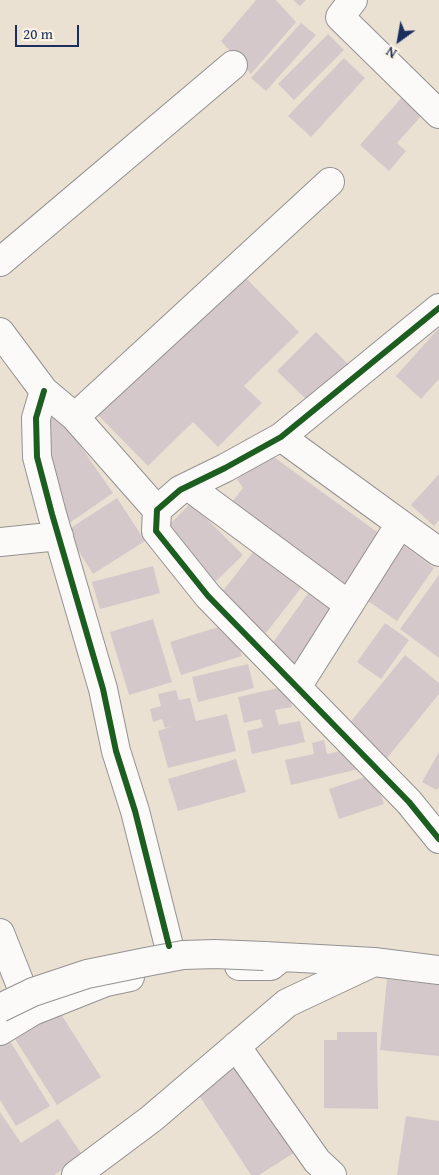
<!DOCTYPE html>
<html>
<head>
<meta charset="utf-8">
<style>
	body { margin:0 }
	#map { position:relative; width:439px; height:1175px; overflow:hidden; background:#eae1d2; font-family:"Gentium Book Plus",serif }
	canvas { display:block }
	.north { position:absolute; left:374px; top:15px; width:50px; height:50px; -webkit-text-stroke:4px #fcf5e5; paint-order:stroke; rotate:212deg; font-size:14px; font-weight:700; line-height:20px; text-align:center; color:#1b2f5e }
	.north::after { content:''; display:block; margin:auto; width:18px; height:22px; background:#1b2f5e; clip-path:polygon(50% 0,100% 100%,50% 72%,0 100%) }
	.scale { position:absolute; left:15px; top:25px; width:64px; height:22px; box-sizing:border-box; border:2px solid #1b2f5e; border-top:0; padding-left:6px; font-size:15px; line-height:18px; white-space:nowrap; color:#1b2f5e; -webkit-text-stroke:4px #fcf5e5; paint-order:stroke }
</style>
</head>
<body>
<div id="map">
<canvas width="439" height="1175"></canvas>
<div class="north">N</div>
<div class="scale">20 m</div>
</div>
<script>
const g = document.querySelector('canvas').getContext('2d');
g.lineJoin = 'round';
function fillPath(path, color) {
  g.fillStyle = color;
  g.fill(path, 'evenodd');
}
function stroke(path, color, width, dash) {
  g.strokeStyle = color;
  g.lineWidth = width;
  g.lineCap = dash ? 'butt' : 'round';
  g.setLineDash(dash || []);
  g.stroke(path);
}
const building = new Path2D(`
	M256 0H276L296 22 251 74 221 41Z
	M293 0H306L300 6Z
	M301 23 316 35 266 91 251 78Z
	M328 34 344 50 294 100 278 84Z
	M344 58 365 78 311 137 288 116Z
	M403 96 423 114 397 143 406 151 389 171 360 145Z
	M242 274 299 332 244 386 262 403 218 447 193 422 148 466 98 415Z
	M439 328V379L421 399 396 376Z
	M316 332 352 368 309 402 277 371Z
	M58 414 113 493 65 526 40 426Z
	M271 455 384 537 349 587 232 502 243 488 237 479Z
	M439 474V520L434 526 411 505Z
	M117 498 145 541 93 574 66 531Z
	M191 503 243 555 212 585 161 533Z
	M400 543 434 568 397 621 362 597Z
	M254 551 301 588 266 633 219 596Z
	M153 566 160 593 100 609 92 582Z
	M439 575V658L400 629Z
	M312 588 342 609 298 670 269 648Z
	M153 619 172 682 129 695 110 632Z
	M231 623 242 656 181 675 170 642Z
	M385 623 409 640 381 679 357 662Z
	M405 655 439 683V694L387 758 348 725Z
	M248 664 254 688 198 702 192 677Z
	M287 686 292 707 275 710 279 725 300 721 305 742 252 754 247 731 263 727 261 719 244 723 238 697Z
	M176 690 179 700 190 698 196 721 227 714 236 751 168 768 158 731 175 725 165 728 162 719 153 722 150 709 161 706 158 694Z
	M324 740 327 754 354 748 359 769 291 785 285 760 314 754 312 743Z
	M439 752V787L437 790 422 782Z
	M236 759 246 792 178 811 168 779Z
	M374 774 384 804 339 819 329 789Z
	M387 979 439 985V1056L380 1050Z
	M57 1008 101 1077 57 1105 13 1036Z
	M337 1032H377L378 1109 324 1108V1040H337Z
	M5 1033 50 1106 16 1126 0 1100V1036Z
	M242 1059 300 1149 259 1175H251L195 1089Z
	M0 1112 21 1143 58 1119 83 1156 54 1175H0Z
	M406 1116 439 1121V1175H397Z`);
const minor = new Path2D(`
	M353 0 340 17 439 114
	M0 262 233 65
	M439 308 281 437 225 468 180 490 157 510 156 531 208 596 409 802 439 839
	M0 332 44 391 75 417 157 510
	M44 391 36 418 37 457 52 514 103 689 116 751 135 811 169 946
	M75 417 330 182
	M281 437 439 552
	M188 486 349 605
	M0 542 59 536
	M297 687 400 524
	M0 933 23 991 33 1011
	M264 956 374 962 439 970
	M239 966H271L282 957
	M0 1031 33 1011 106 982 130 977
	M236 1046 317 1161 332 1175
	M76 1175 151 1119 287 1003 374 962`);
const minorBridge = new Path2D(`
	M0 1008 33 992 87 974 146 962 183 955 215 954 264 956`);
const cycleway = new Path2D(`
	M439 308 281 437 225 468 180 490 157 510 156 531 208 596 409 802 439 839
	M44 391 36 418 37 457 52 514 103 689 116 751 135 811 169 946`);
fillPath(building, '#d5c8ca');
stroke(minor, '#939292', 30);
stroke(minor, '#fcfaf8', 28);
stroke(minorBridge, '#939292', 30, []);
stroke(minorBridge, '#fcfaf8', 28);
stroke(cycleway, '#1b5e20', 6);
</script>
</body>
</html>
